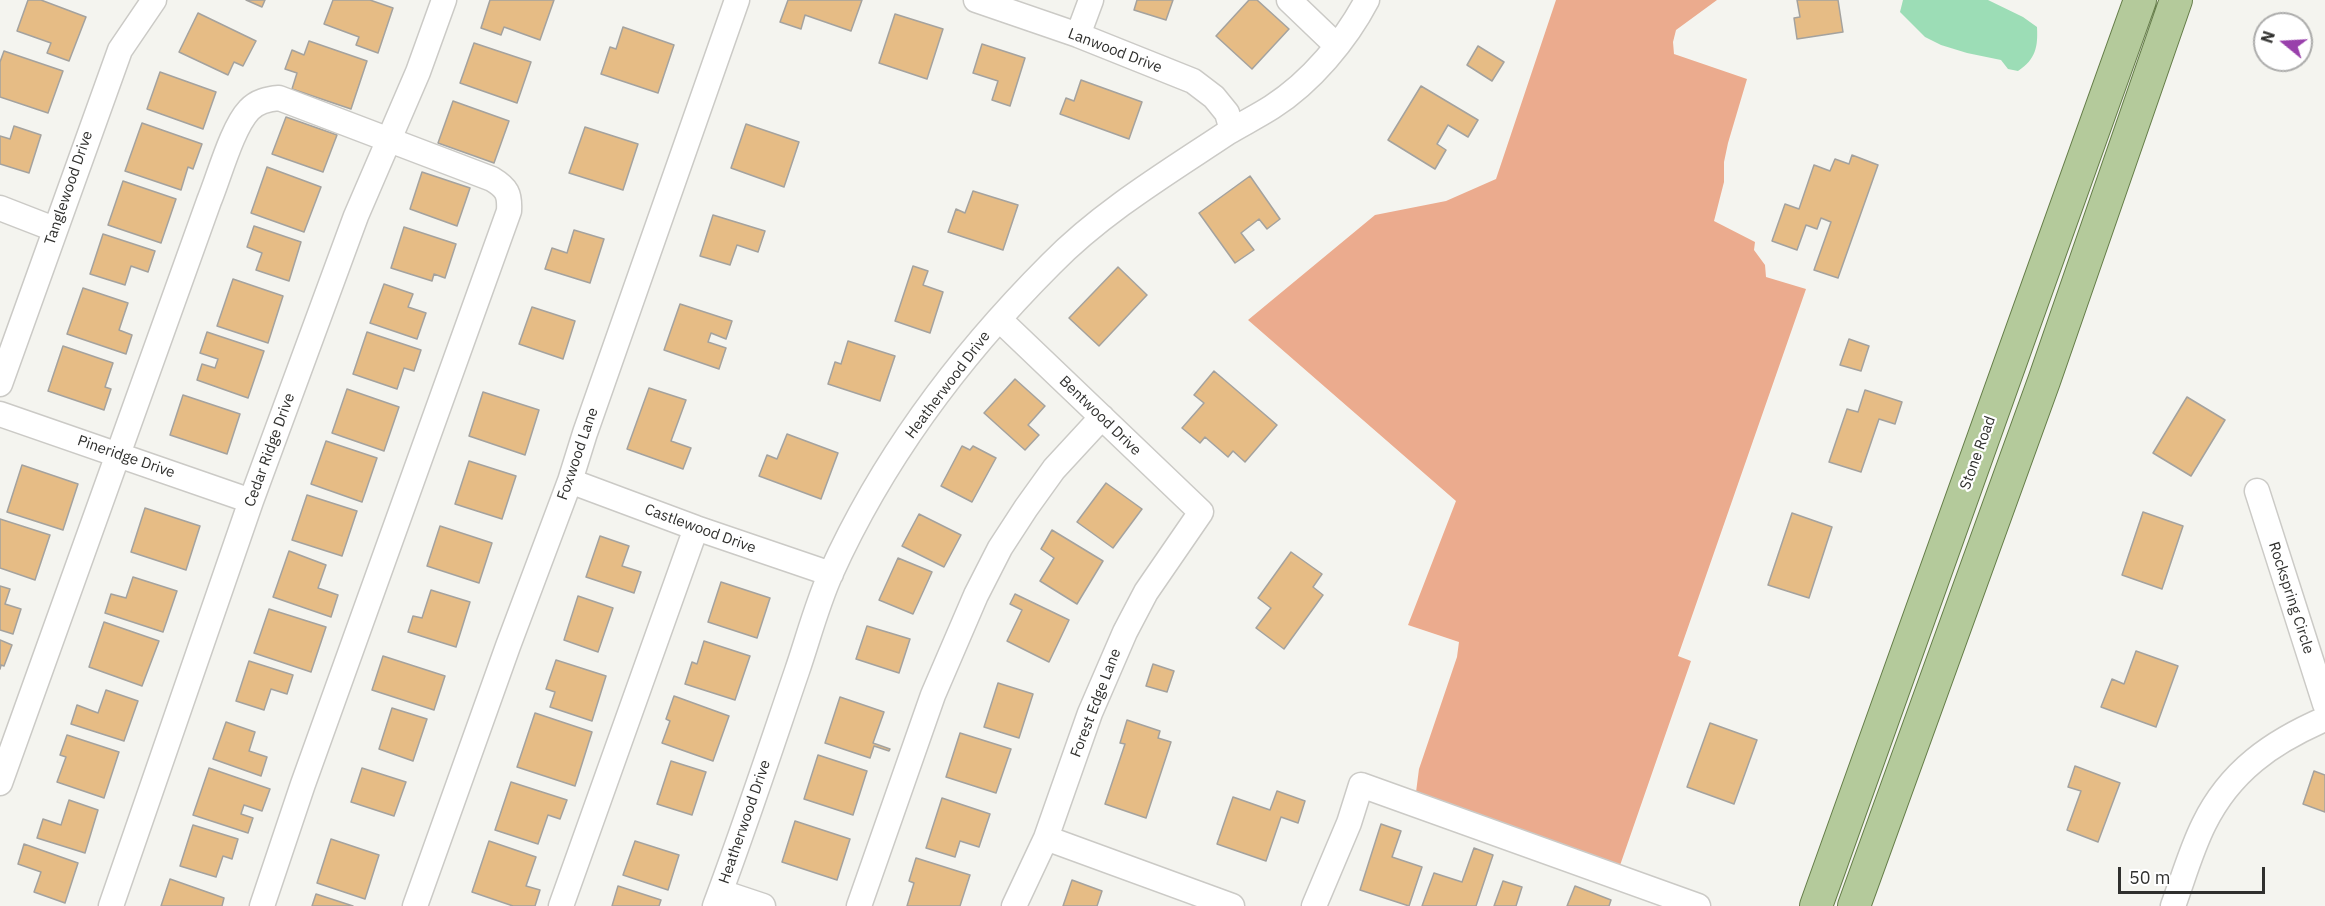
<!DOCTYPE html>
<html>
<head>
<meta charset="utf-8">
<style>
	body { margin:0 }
	#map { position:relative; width:2325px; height:906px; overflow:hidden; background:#f4f4ef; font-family:"IBM Plex Sans",sans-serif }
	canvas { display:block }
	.north { position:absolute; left:2253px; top:12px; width:60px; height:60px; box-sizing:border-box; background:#fff; border:2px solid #acacab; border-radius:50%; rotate:288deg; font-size:16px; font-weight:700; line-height:24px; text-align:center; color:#30302e }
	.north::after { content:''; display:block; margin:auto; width:21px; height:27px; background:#9940ab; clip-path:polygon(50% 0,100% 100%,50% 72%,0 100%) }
	.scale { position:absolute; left:2118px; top:867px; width:147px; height:27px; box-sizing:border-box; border:3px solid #30302e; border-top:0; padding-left:8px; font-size:18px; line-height:21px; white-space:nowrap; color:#30302e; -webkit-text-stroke:4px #fff; paint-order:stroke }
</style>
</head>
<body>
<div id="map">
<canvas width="2325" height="906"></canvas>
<div class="north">N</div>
<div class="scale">50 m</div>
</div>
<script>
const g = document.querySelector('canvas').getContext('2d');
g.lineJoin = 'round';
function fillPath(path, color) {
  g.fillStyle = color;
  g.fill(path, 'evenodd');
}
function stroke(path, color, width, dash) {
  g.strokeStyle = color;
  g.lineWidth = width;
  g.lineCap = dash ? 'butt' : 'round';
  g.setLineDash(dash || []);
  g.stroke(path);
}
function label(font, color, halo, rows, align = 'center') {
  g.font = font + ' "IBM Plex Sans",sans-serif';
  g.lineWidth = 4.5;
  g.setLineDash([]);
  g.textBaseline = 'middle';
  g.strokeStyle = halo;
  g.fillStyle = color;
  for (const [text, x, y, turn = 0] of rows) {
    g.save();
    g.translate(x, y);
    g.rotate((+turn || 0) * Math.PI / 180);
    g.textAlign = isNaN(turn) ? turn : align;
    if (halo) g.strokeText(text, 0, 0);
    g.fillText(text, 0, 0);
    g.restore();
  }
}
const forest = new Path2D(`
	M1556 0H1717L1676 30 1673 42 1674 54 1747 79 1728 143 1724 162V182L1714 221 1755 242 1754 250 1765 265 1766 277 1806 289 1678 656 1691 661 1617 874 1415 800 1419 769 1457 657 1459 642 1408 625 1456 501 1248 320 1375 215 1446 201 1496 179Z`);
const water = new Path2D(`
	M1903 0H1988L2023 17 2037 27C2038 47 2036 59 2018 71L2008 69 2001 60 1967 53 1941 45 1925 37 1900 12Z`);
const building = new Path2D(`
	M28 0H41L86 17 69 61 47 53 51 43 17 31Z
	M246 0H265L262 7Z
	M333 0H370L393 8 378 53 356 45 359 37 324 24Z
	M490 0H554L540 40 504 27 501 35 481 28Z
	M788 0H862L851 31 805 15 801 29 780 22Z
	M1137 0H1173L1166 20 1134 10Z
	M1249 0H1257L1289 29 1252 69 1216 36Z
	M1797 0H1838L1843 32 1797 39 1794 18 1800 17Z
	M198 13 256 41 243 66 234 62 228 75 179 52Z
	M895 14 943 29 927 79 879 63Z
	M623 27 674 45 658 93 601 74 610 47 616 49Z
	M309 41 367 61 351 109 292 89 297 73 285 69 292 50 304 55Z
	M474 43 531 62 517 103 460 83Z
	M982 44 1025 58 1010 106 992 100 998 81 973 73Z
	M1478 46 1504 62 1492 81 1467 65Z
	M4 51 63 71 48 113 0 97V62Z
	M160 72 216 92 203 129 147 109Z
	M1081 80 1142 102 1129 139 1060 114 1066 98 1074 101Z
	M1421 86 1478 120 1468 137 1448 125 1437 144 1446 150 1435 169 1388 140Z
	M453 101 509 121 494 163 438 143Z
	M286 117 337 135 323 172 272 154Z
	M142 123 202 144 193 169 188 167 181 190 125 171Z
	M746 124 799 142 784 187 731 168Z
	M14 126 41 135 29 173 0 164V136L10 139Z
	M585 127 638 144 623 190 569 173Z
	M1852 155 1878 165 1838 278 1814 270 1831 222 1821 218 1817 229 1806 225 1797 250 1772 241 1785 204 1799 209 1814 165 1830 171 1835 159 1849 164Z
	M267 167 321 187 304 232 251 213Z
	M422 172 470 188 457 226 410 209Z
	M1250 176 1280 219 1267 229 1259 219 1241 233 1254 250 1235 263 1199 213Z
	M123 181 176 199 161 243 108 225Z
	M973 191 1018 205 1003 250 948 232 956 209 965 213Z
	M713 215 765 231 758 252 737 245 730 265 700 256Z
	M254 226 301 242 289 281 256 270 262 253 247 247Z
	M404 227 456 244 445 278 434 274 432 281 391 268Z
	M574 230 604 239 590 283 545 269 552 248 567 253Z
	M103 234 155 251 148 272 131 266 125 285 90 274Z
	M913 266 928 271 923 285 943 292 930 333 895 321Z
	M1118 267 1147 295 1099 346 1069 318Z
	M233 279 283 296 268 343 217 326Z
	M384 284 413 294 408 307 426 313 417 339 370 323Z
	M83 288 128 303 119 330 132 335 126 354 67 334Z
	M680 304 732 321 726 339 711 333 708 342 726 348 719 369 664 350Z
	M532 307 575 321 563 359 519 344Z
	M207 332 264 351 248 398 197 380 202 364 215 368 218 359 200 353Z
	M367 332 421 350 414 371 404 368 397 389 353 374Z
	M1849 339 1869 346 1861 371 1840 365Z
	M848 341 895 356 880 401 828 384 835 362 841 364Z
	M63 346 113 363 105 387 111 389 104 410 48 391Z
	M1214 371 1277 425 1245 462 1233 451 1228 457 1205 437 1200 443 1182 428 1204 403 1194 395Z
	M1015 379 1045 406 1028 425 1039 435 1025 450 984 413Z
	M649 388 686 400 671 441 691 448 683 469 627 449Z
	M347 389 399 407 384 451 332 433Z
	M1865 390 1902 402 1895 424 1879 419 1861 472 1829 462 1847 409 1858 412Z
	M483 392 539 410 525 455 469 436Z
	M183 395 240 414 227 454 170 435Z
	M2187 397 2225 420 2191 476 2153 453Z
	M787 434 838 453 821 499 759 476 767 455 777 459Z
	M326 441 377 458 362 502 311 484Z
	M962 446 970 450 973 446 996 458 972 502 941 486Z
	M469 461 516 476 502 519 455 504Z
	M22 465 78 484 63 530 7 512Z
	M1106 483 1142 509 1113 548 1077 522Z
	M307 495 357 511 342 556 292 540Z
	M145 508 200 526 186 570 131 552Z
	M2143 512 2183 526 2162 589 2122 575Z
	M1792 513 1832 527 1809 598 1768 585Z
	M919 514 961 535 944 567 902 546Z
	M0 519 50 535 35 580 0 568Z
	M440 526 492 543 479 583 427 566Z
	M1052 530 1103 561 1077 604 1040 581 1054 558 1041 549Z
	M600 536 629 546 622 566 641 572 634 593 586 577Z
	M289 551 326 565 318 588 338 595 331 617 273 597Z
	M1291 552 1322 574 1313 587 1323 595 1284 649 1256 628 1271 608 1258 598Z
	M898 558 932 572 913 614 879 600Z
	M133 577 177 591 163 632 105 613 111 594 126 598Z
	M721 582 770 598 757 638 708 622Z
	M0 586 10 589 5 604 21 609 13 634 0 630Z
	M431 590 470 602 456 647 408 632 413 616 422 618Z
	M1015 594 1069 620 1049 662 1007 641 1022 610 1010 604Z
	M578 596 613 608 598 652 564 640Z
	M269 609 326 627 311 672 254 653Z
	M104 622 159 641 142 686 89 667Z
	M867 626 910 639 899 673 856 659Z
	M0 640 12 645 4 666 1 665 0 669Z
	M704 641 750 656 735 700 685 684 692 662 697 664Z
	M2136 651 2178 666 2156 727 2101 707 2112 679 2124 684Z
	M383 656 445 676 434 710 372 690Z
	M556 660 606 676 592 721 550 707 555 692 546 689Z
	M249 661 293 675 287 694 271 689 264 710 236 701Z
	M1153 664 1174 671 1167 692 1146 686Z
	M998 683 1033 694 1019 738 984 727Z
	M106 690 138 701 124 741 71 724 77 705 98 713Z
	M674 696 729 716 713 761 662 743 670 721 666 719Z
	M840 697 884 712 873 743 890 749 889 751 874 746 870 758 825 743Z
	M392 708 427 719 413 761 379 749Z
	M535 713 592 732 575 786 517 767Z
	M1127 720 1160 731 1158 738 1171 742 1146 818 1105 804 1125 744 1120 743Z
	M226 722 255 732 249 751 267 757 261 776 213 759Z
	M1710 723 1757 740 1734 804 1687 787Z
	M960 733 1011 749 996 793 946 777Z
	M67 735 119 752 104 798 57 782 66 757 60 755Z
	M818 755 867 771 853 815 804 799Z
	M671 761 706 772 692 815 657 804Z
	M2075 766 2120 783 2098 842 2067 830 2081 791 2068 787Z
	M209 768 270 789 262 811 244 805 241 814 253 818 248 833 193 815Z
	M362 768 406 782 394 816 351 802Z
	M2314 771 2325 775V812L2303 804Z
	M511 782 567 800 560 819 548 815 538 844 495 830Z
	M1277 791 1305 801 1298 823 1281 817 1266 861 1217 844 1233 797 1270 810Z
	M942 798 990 814 979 847 960 841 955 857 926 848Z
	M69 800 98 810 85 853 37 838 43 819 61 825Z
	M795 821 850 839 837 880 782 862Z
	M1381 824 1401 831 1392 857 1422 867 1409 906 1360 890Z
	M193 825 238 839 232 859 223 856 216 877 180 866Z
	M331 839 379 855 365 899 317 883Z
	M489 841 536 857 526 886 540 890 535 906H513L472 892Z
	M635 841 679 855 668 890 623 875Z
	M24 844 78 863 65 903 34 892 41 872 18 864Z
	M1474 848 1493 855 1476 906H1422L1434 873 1462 882Z
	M916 858 970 875 960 906H907L914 883 909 881Z
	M170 879 224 898 222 906H161Z
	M1072 880 1102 891 1097 906H1063Z
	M1503 881 1522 887 1516 906H1494Z
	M618 886 661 900 659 906H612Z
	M1575 886 1611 900 1609 906H1567Z
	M316 894 353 906H312Z`);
const minor = new Path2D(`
	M976 0 1078 35 1193 81 1214 97 1227 113 1232 130
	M1289 0 1337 46
	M1078 35 1091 0
	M0 208 54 229
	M999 319 1201 512 1146 592 1125 632 1090 713 1046 838 1014 906
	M0 384 120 50 154 0
	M0 414 251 501
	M570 481 696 528 831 574
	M2257 491 2325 704
	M0 783 209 201C219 177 232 128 249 110 257 101 268 99 279 98L492 179C507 188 510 194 509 211L303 784 262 906
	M1046 838 1232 906
	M721 892 763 906
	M111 906 251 501 356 216 418 72 444 0
	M415 906 508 646 570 481 585 433 737 0
	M561 906 696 528
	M715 906C744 829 770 750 797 671 808 639 817 604 831 573 883 458 962 353 1051 264 1102 212 1167 173 1227 133 1242 124 1258 116 1272 107 1311 82 1346 40 1367 0
	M859 906 933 695 976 595 1000 548 1026 508 1054 469 1102 417
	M1314 906 1349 823 1361 785 1698 906
	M2173 906C2183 879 2191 850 2204 824 2230 771 2272 742 2325 719`);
const major = new Path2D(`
	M1816 906 2140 0
	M1854 906 2044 381 2176 0`);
const streetNames = [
	["Lanwood Drive",1115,51,21],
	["Tanglewood Drive",69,188,-71],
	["Heatherwood Drive",948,385,-53],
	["Bentwood Drive",1100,416,44],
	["Cedar Ridge Drive",270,450,-70],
	["Stone Road",1978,453,-70],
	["Foxwood Lane",578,454,-71],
	["Pineridge Drive",126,457,19],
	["Castlewood Drive",700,529,20],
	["Rockspring Circle",2291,598,72],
	["Forest Edge Lane",1096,703,-69],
	["Heatherwood Drive",745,822,-71]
];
fillPath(forest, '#ebab8e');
fillPath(water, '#9cddb6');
fillPath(building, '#e6bc85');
stroke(building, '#a4a29e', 1.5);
stroke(minor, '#cbcac6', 27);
stroke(major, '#657d49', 34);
stroke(minor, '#fff', 24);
stroke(major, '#b4ca9b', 32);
label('15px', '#30302e', '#fff', streetNames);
</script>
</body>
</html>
